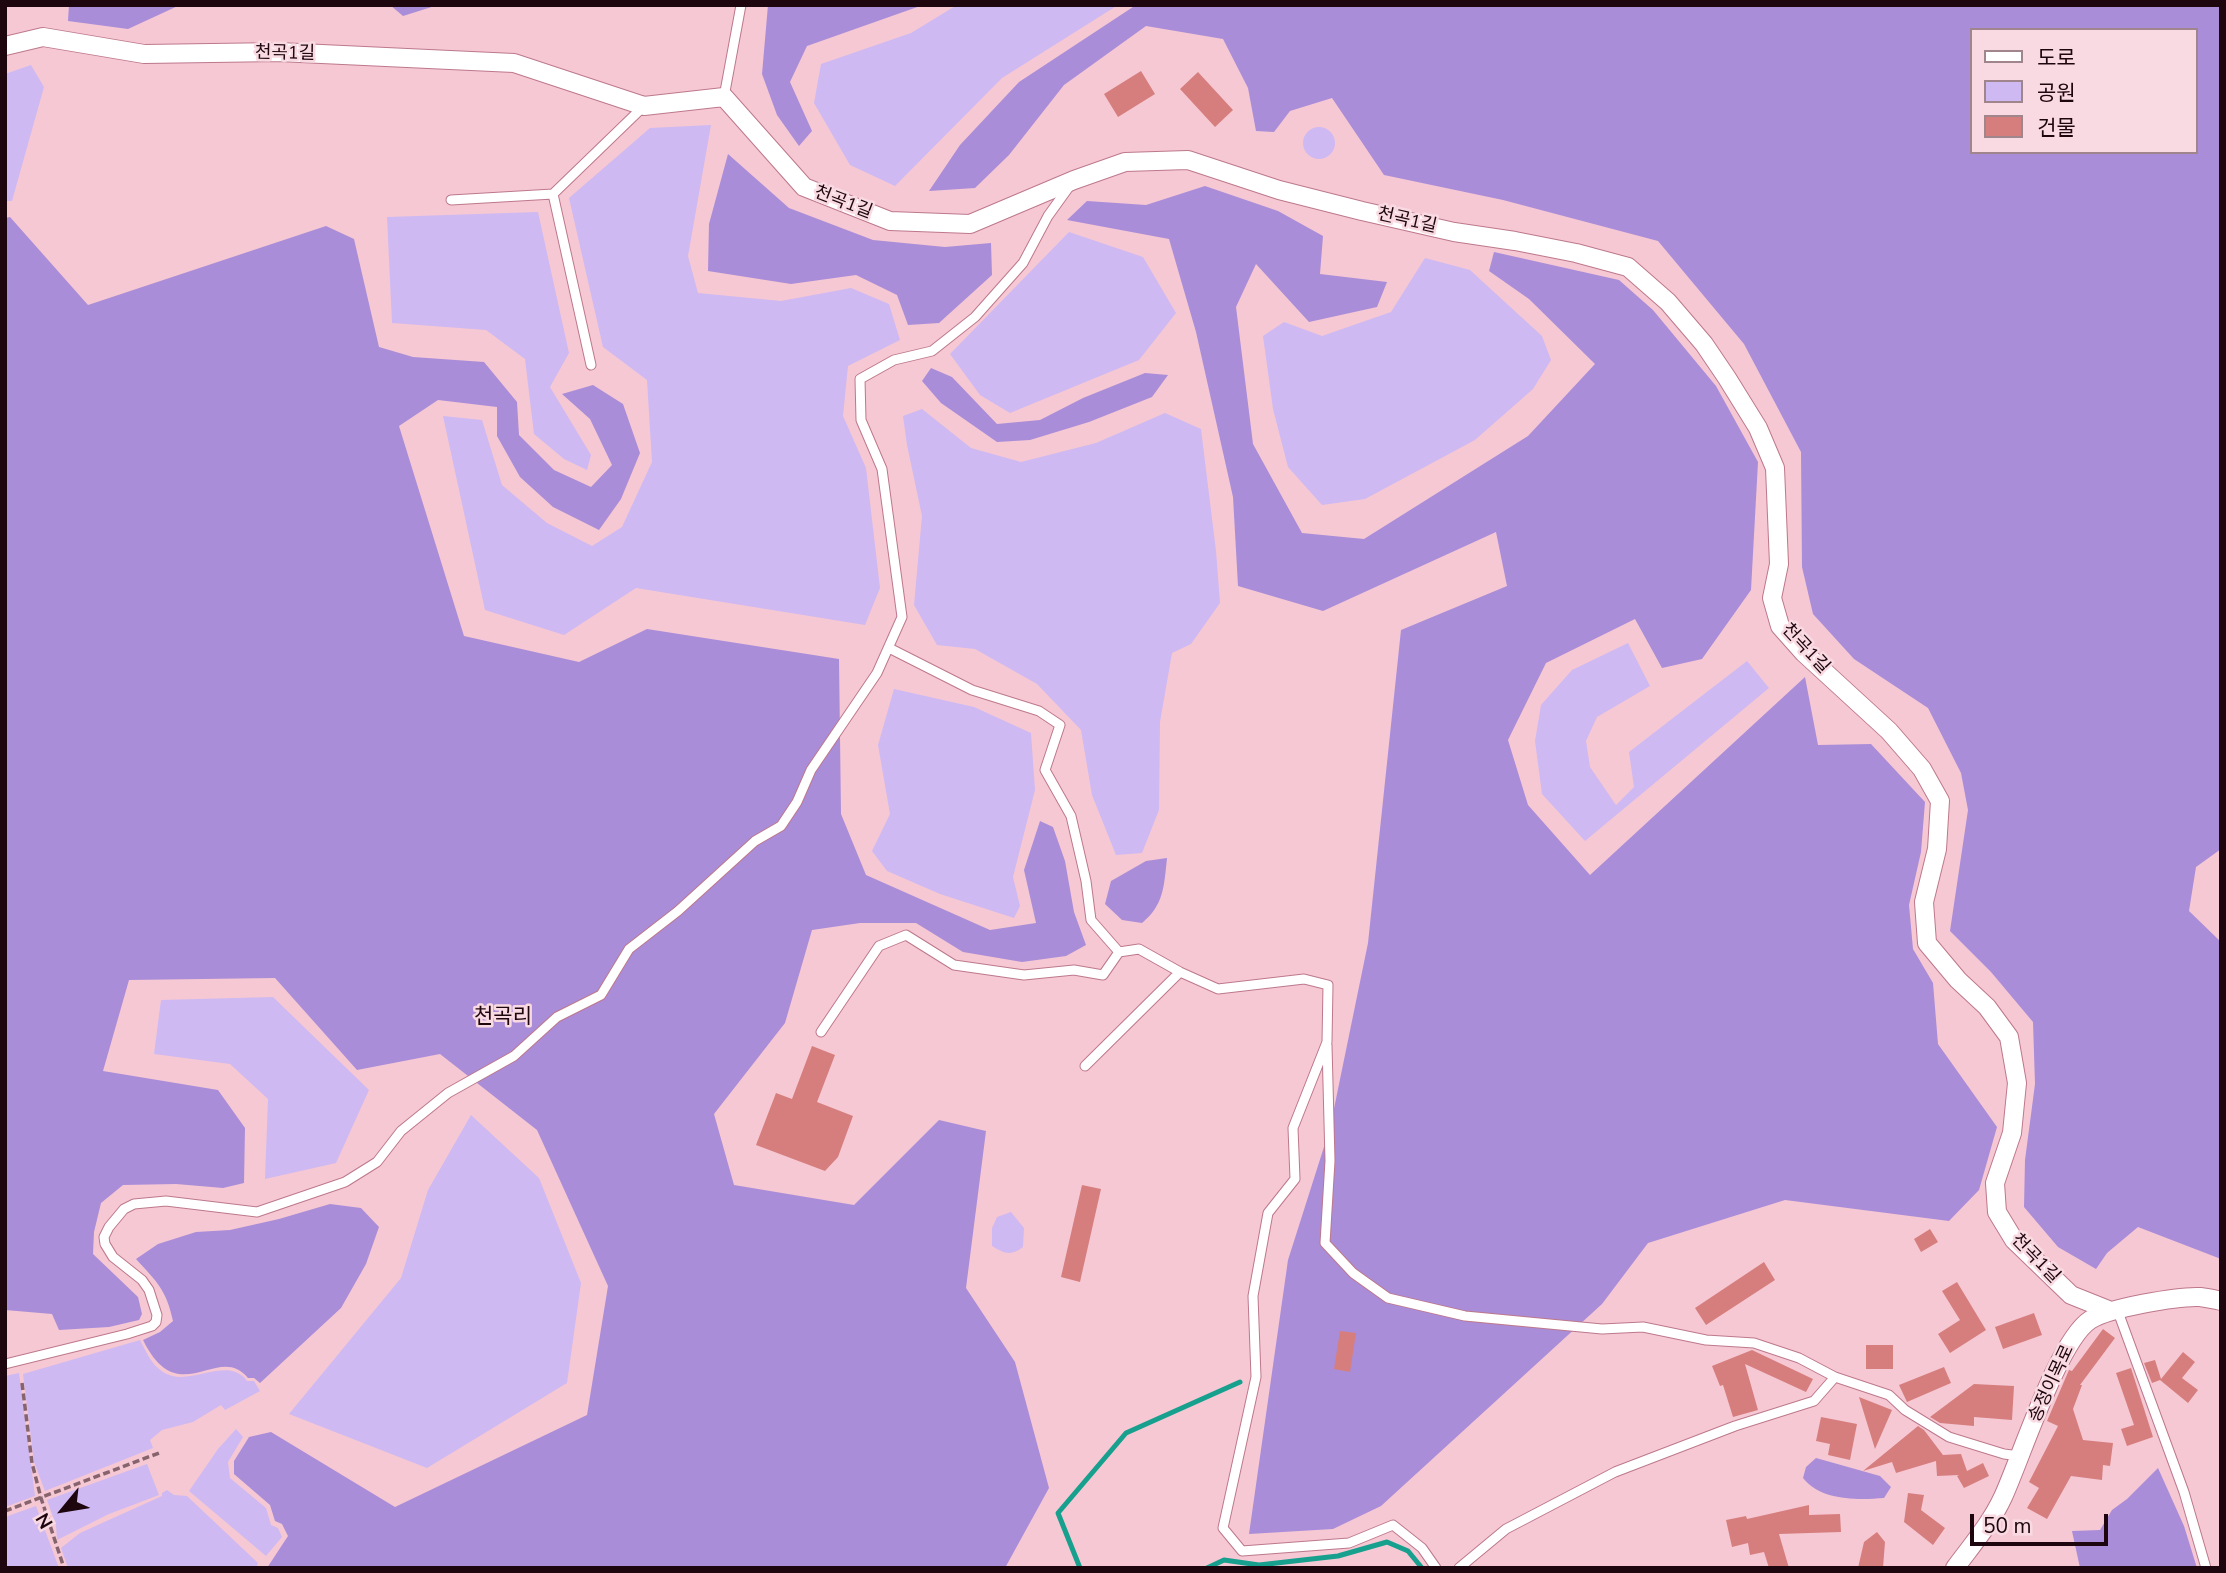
<!DOCTYPE html>
<html>
<head>
<meta charset="utf-8">
<style>
	body { margin:0 }
	#map { position:relative; width:2226px; height:1573px; overflow:hidden; background:#f6c8d4; font-family:"Nunito Sans","Noto Sans KR",sans-serif }
	canvas { display:block }
	.frame { position:absolute; inset:0; border:7px solid #1e060e; pointer-events:none }
	.legend { position:absolute; left:1970px; top:28px; width:228px; height:126px; box-sizing:border-box; background:#f9dae2; border:2px solid #a1858d; margin:0; padding:9px 12px; list-style:none; font-size:21px; color:#1e060e }
	.legend li { display:flex; align-items:center; gap:14px; height:35px }
	.legend b { width:35px; border:2px solid #a1858d }
	.north { position:absolute; left:28px; top:1475px; width:70px; height:70px; -webkit-text-stroke:5px #f9dae2; paint-order:stroke; rotate:240deg; font-size:19px; font-weight:700; line-height:28px; text-align:center; color:#1e060e }
	.north::after { content:''; display:block; margin:auto; width:24px; height:32px; background:#1e060e; clip-path:polygon(50% 0,100% 100%,50% 72%,0 100%) }
	.scale { position:absolute; left:1970px; top:1514px; width:138px; height:32px; box-sizing:border-box; border:4px solid #1e060e; border-top:0; padding-left:9px; font-size:21px; line-height:24px; white-space:nowrap; color:#1e060e; -webkit-text-stroke:5px #f9dae2; paint-order:stroke }
</style>
</head>
<body>
<div id="map">
<canvas width="2226" height="1573"></canvas>
<div class="frame"></div>
<ul class="legend">
<li><b style="height:9px;background:#fff"></b>도로</li>
<li><b style="height:19px;background:#ceb9f2"></b>공원</li>
<li><b style="height:19px;background:#d67e7d"></b>건물</li>
</ul>
<div class="north">N</div>
<div class="scale">50 m</div>
</div>
<script>
const g = document.querySelector('canvas').getContext('2d');
g.lineJoin = 'round';
function fillPath(path, color) {
  g.fillStyle = color;
  g.fill(path, 'evenodd');
}
function stroke(path, color, width, dash) {
  g.strokeStyle = color;
  g.lineWidth = width;
  g.lineCap = dash ? 'butt' : 'round';
  g.setLineDash(dash || []);
  g.stroke(path);
}
function label(font, color, halo, rows, align = 'center') {
  g.font = font + ' "Nunito Sans","Noto Sans KR",sans-serif';
  g.lineWidth = 5;
  g.setLineDash([]);
  g.textBaseline = 'middle';
  g.strokeStyle = halo;
  g.fillStyle = color;
  for (const [text, x, y, turn = 0] of rows) {
    g.save();
    g.translate(x, y);
    g.rotate((+turn || 0) * Math.PI / 180);
    g.textAlign = isNaN(turn) ? turn : align;
    if (halo) g.strokeText(text, 0, 0);
    g.fillText(text, 0, 0);
    g.restore();
  }
}
const green = new Path2D(`
	M957 5H1118L1002 78 895 186 850 165 814 103 821 64 911 33Z
	M31 65 44 87 12 201H5V74Z
	M711 125 688 256 698 293 781 301 851 288 889 304 900 340 848 366 843 416 866 468 880 588 865 625 636 588 564 635 485 610 443 416 482 420 502 485 547 523 592 546 622 527 652 462 647 380 603 347 569 198 650 128Z
	M1303 143a16 16 0 1 1 32 0a16 16 0 1 1-32 0Z
	M538 212 569 353 550 387 591 455 587 470 564 459 534 434 525 359 486 330 392 323 387 217Z
	M1069 232 1143 257 1176 313 1139 360 1010 413 980 395 950 354Z
	M1425 258 1470 270 1542 336 1551 360 1533 389 1475 440 1365 499 1322 505 1288 467 1273 409 1263 336 1284 322 1322 336 1391 312Z
	M922 409 971 448 1021 462 1096 443 1165 413 1201 429 1216 551 1220 603 1191 644 1172 653 1160 722 1159 810 1142 853 1116 855 1092 795 1081 730 1037 684 975 649 937 645 914 605 922 516 907 445 903 416Z
	M1628 643 1650 686 1597 717 1586 741 1590 767 1616 805 1634 787 1629 752 1747 661 1769 688 1585 841 1542 794 1535 741 1541 705 1572 670Z
	M894 689 974 707 1031 733 1035 790 1013 877 1020 906 1014 918 940 894 887 871 872 851 890 814 878 745Z
	M273 997 369 1090 336 1163 265 1179 268 1099 230 1064 154 1054 161 1000Z
	M471 1115 539 1178 581 1283 567 1383 427 1468 289 1414 401 1278 428 1190Z
	M1011 1212 1024 1228 1023 1247C1011 1256 1005 1254 992 1246V1228L997 1217Z
	M140 1340C146 1352 152 1365 163 1372 189 1389 227 1354 247 1381H254L260 1391 225 1410 221 1405 193 1422 162 1430 150 1440 153 1448 45 1491 34 1462 23 1374Z
	M19 1373 35 1496 5 1507V1376Z
	M236 1429 243 1437 228 1462 230 1478 266 1508 271 1525 278 1528 282 1537 266 1556 189 1491 218 1449Z
	M147 1464 159 1495 109 1514 57 1540 56 1525 47 1500Z
	M167 1490 174 1495 187 1496 258 1563 256 1568H68L61 1548 80 1533 162 1496V1493Z
	M36 1506 59 1568H5V1517Z`);
const forest = new Path2D(`
	M69 5H180L128 29 68 21Z
	M390 5H438L403 16Z
	M768 5H923L807 46 790 82 812 131 799 146 777 115 762 74Z
	M1136 5H2221V849L2196 867 2189 911 2221 942V1259L2138 1227 2107 1253 2096 1269 2058 1247 2024 1207 2025 1160 2035 1084 2033 1022 1991 972 1950 931 1968 810 1961 773 1928 708 1854 659 1813 614 1802 567 1801 452 1744 344 1658 241 1503 200 1384 175 1332 98 1290 111 1274 132 1256 131 1248 88 1223 39 1146 26 1064 85 1009 155 975 188 929 191 960 145 1019 82ZM1972 30H2196V152H1972Z
	M728 154 789 208 873 240 945 247 991 243 992 275 939 323 908 325 897 295 856 275 791 284 708 271 709 224Z
	M1205 186 1278 211 1323 236 1320 274 1387 282 1377 307 1309 322 1256 264 1236 307 1253 444 1302 533 1364 539 1528 436 1595 364 1529 299 1489 271 1494 252 1619 280 1653 310 1716 386 1758 462 1751 590 1702 659 1662 668 1635 619 1546 663 1508 740 1528 805 1590 875 1805 677 1818 745 1871 744 1925 802 1921 852 1909 905 1913 949 1933 983 1938 1044 1997 1127 1979 1190 1949 1221 1785 1200 1648 1243 1602 1304 1381 1506 1333 1529 1249 1534 1288 1260 1330 1128 1368 943 1401 630 1507 586 1496 532 1323 611 1238 586 1233 497 1196 332 1169 239 1067 220 1087 201 1146 205Z
	M10 217 88 305 326 226 354 239 379 347 413 357 484 362 517 402 519 435 554 470 591 487 612 465 590 419 562 394 593 385 623 404 640 453 621 499 599 530 553 507 520 477 497 436V407L438 400 399 426 464 636 579 662 647 629 839 659 841 814 866 875 990 930 1036 923 1024 870 1040 821 1053 827 1065 861 1074 912 1086 945 1066 956 1022 962 963 952 916 923H860L812 930 785 1023 714 1114 734 1185 854 1205 939 1120 986 1131 966 1288 1015 1362 1049 1488 1005 1568H267L288 1536 282 1524 275 1521 270 1505 234 1474V1461L249 1437 271 1432 395 1507 587 1415 608 1286 537 1130 440 1054 357 1070 275 978 129 980 103 1071 218 1090 245 1128 244 1183 223 1188 176 1184 123 1185 101 1203 94 1232 93 1254 138 1297 142 1314 139 1320 109 1327 59 1330 52 1314 5 1310V218Z
	M931 368 952 377 997 424 1040 420 1083 398 1145 373 1168 375 1152 397 1089 422 1030 440 997 442 941 403 922 381Z
	M1167 858C1164 886 1164 905 1142 923L1122 920 1105 904 1111 881 1146 861Z
	M330 1204 361 1208 379 1227 366 1264 341 1308 260 1383 254 1378H248C218 1341 179 1413 143 1340L160 1332 173 1321C166 1289 157 1282 136 1259L158 1244 196 1232 230 1230 279 1219Z
	M1816 1458 1880 1476 1891 1487 1884 1498C1858 1500 1821 1501 1803 1478L1806 1467Z
	M2158 1468 2184 1526 2197 1568H2080L2072 1531 2100 1530 2112 1510 2127 1499Z`);
const stream = new Path2D(`
	M1080 1568 1058 1513 1126 1433 1240 1382
	M1207 1568 1224 1560 1259 1565 1338 1556 1387 1542 1408 1551 1422 1568`);
const building = new Path2D(`
	M1141 71 1155 94 1118 117 1104 94Z
	M1198 72 1233 110 1215 127 1180 89Z
	M812 1046 835 1055 817 1102 853 1116 838 1157 825 1171 756 1145 776 1093 792 1099Z
	M1082 1185 1101 1189 1080 1282 1061 1277Z
	M1930 1229 1938 1242 1921 1252 1914 1239Z
	M1764 1262 1775 1280 1706 1325 1695 1308Z
	M1957 1282 1986 1330 1950 1353 1938 1334 1960 1320 1942 1291Z
	M2034 1313 2042 1335 2003 1349 1995 1327Z
	M2103 1329 2115 1338 2080 1385H2082L2073 1409 2083 1440 2113 1443 2110 1466 2103 1465 2102 1480 2071 1476 2047 1519 2027 1508 2039 1488 2029 1482 2058 1426 2047 1421 2069 1370 2072 1371Z
	M1340 1331 1356 1333 1350 1372 1334 1369Z
	M1866 1345H1893V1369H1866Z
	M1752 1350 1813 1379 1806 1392 1745 1364 1758 1410 1733 1417 1723 1385 1720 1386 1712 1366Z
	M2183 1352 2195 1362 2182 1378 2198 1390 2188 1403 2160 1380 2152 1383 2144 1363 2155 1360 2161 1379Z
	M1944 1367 1951 1383 1907 1402 1899 1385Z
	M2131 1368 2153 1437 2127 1446 2121 1429 2134 1425 2116 1373Z
	M1974 1384 2014 1386 2012 1420 1974 1417V1426L1940 1423 1930 1417Z
	M1859 1397 1892 1410 1875 1449Z
	M1821 1417 1857 1424 1850 1460 1828 1455 1830 1444 1816 1441Z
	M1918 1426 1924 1430 1943 1455 1961 1454 1967 1471 1983 1463 1989 1476 1964 1488 1957 1476 1959 1475 1937 1476 1936 1461 1896 1473 1892 1462 1863 1471Z
	M1908 1493 1924 1495 1921 1510 1945 1528 1933 1545 1904 1522Z
	M1809 1505V1515L1840 1514 1841 1532 1779 1534 1789 1568H1769L1764 1552 1750 1555 1748 1543 1732 1547 1726 1520 1746 1516 1747 1519Z
	M1877 1532 1885 1542 1883 1568H1858L1864 1542Z`);
const path = new Path2D(`
	M22 1383 32 1463 41 1498 64 1568
	M5 1511 159 1453`);
const lane = new Path2D(`
	M724 97 741 5
	M451 200 553 194
	M591 365 553 194 644 106
	M889 648 972 690 1039 711 1060 725 1045 770 1071 816 1086 881 1091 920 1119 952
	M821 1032 879 946 906 935 954 965 1024 975 1074 970 1103 975 1119 952 1139 949 1180 972 1218 989 1304 979 1328 985 1327 1042 1293 1128 1295 1179 1268 1213 1253 1296 1256 1377 1223 1528 1242 1551 1349 1543 1393 1525 1422 1548 1436 1568
	M1327 1045 1330 1161 1325 1243 1353 1273 1388 1298 1465 1316 1602 1329 1643 1327 1706 1340 1754 1343 1799 1358 1835 1377
	M1085 1066 1180 972
	M2117 1309 2184 1492 2206 1568
	M5 1364 127 1334 152 1326 156 1322 157 1315 149 1290 142 1280 113 1257 105 1244 104 1237 109 1227 124 1209 134 1204 166 1201 257 1212 345 1182 377 1162 401 1131 448 1093 514 1056 557 1017 601 995 629 949 678 911 755 841 781 826 797 802 811 770 877 673 902 617 882 469 861 420 860 379 894 360 932 351 975 317 1023 263 1048 216 1071 184
	M1459 1568 1506 1529 1615 1472 1735 1426 1814 1401 1835 1377 1889 1395 1905 1410 1949 1437 2004 1454 2020 1456`);
const street = new Path2D(`
	M5 46 43 37 144 54 279 52 514 63 644 106 724 97 804 187 890 221 970 224 1074 180 1125 162 1188 160 1279 190 1362 211 1454 232 1515 241 1576 253 1628 267 1668 302 1704 344 1727 378 1758 428 1775 468 1779 564 1772 598 1780 626 1804 653 1889 731 1922 769 1940 801 1937 849 1924 902 1927 943 1958 980 1987 1007 2009 1037 2017 1083 2012 1133 1995 1183 1997 1212 2014 1240 2071 1295 2111 1311
	M1955 1568C1972 1545 1991 1523 2003 1497 2021 1458 2058 1341 2090 1320 2108 1308 2178 1296 2200 1297 2207 1298 2214 1299 2221 1301`);
const streetNames = [
	["천곡1길",285,54,1],
	["천곡1길",843,203,21],
	["천곡1길",1407,221,13],
	["천곡1길",1805,649,47],
	["천곡1길",2035,1259,46],
	["송정이목로",2052,1384,-65]
];
const quarterNames = [
	["천곡리",503,1018]
];
fillPath(green, '#ceb9f2');
fillPath(forest, '#a98dd8');
stroke(stream, '#17a08e', 5);
fillPath(building, '#d67e7d');
stroke(lane, '#bd788c', 11);
stroke(street, '#bd788c', 20);
stroke(path, '#86646d', 3.5, [7, 3.5]);
stroke(lane, '#fff', 9);
stroke(street, '#fff', 18);
label('18px', '#1e060e', '#f9dae2', streetNames);
label('21px', '#1e060e', '#f9dae2', quarterNames);
</script>
</body>
</html>
